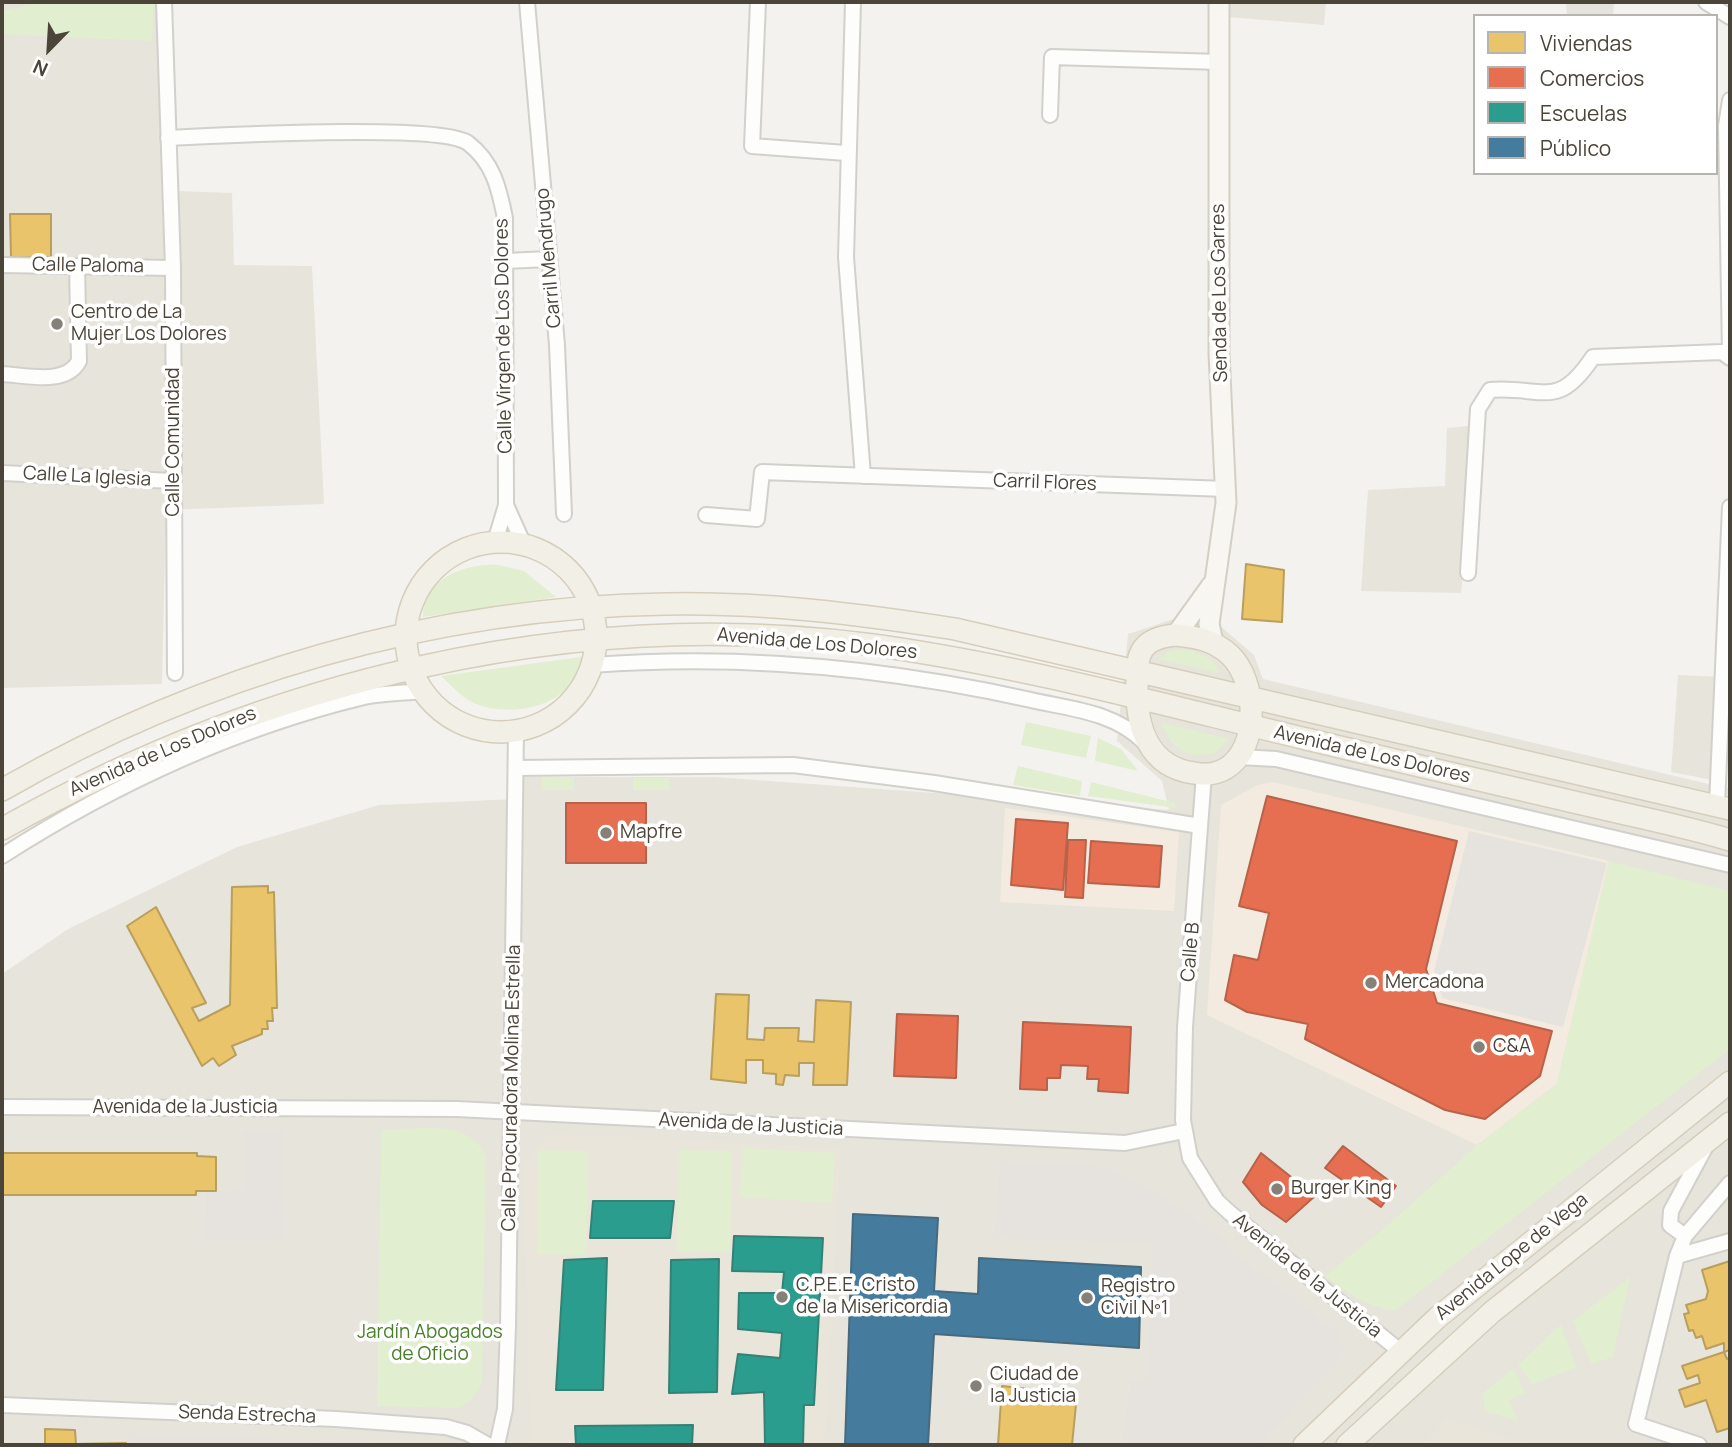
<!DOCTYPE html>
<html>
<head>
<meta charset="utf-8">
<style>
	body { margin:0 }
	#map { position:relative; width:1732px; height:1447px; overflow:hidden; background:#f4f2ee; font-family:Manrope,sans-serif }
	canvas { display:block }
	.frame { position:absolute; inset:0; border:4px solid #4b4439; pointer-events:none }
	.legend { position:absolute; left:1473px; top:14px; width:245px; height:161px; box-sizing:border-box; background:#fff; border:2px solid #b7b4b0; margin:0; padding:9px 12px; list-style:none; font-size:21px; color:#4b4439 }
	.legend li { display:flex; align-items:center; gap:14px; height:35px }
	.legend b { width:35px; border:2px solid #b7b4b0 }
	.north { position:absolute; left:14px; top:14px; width:70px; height:70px; -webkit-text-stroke:5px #fff; paint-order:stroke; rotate:204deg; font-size:19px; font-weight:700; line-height:28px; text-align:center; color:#4b4439 }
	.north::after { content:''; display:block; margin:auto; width:24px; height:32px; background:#4b4439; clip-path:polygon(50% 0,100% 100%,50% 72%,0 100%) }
</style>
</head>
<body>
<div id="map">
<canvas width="1732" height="1447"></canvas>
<div class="frame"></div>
<ul class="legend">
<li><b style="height:19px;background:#e9c46a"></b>Viviendas</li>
<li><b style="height:19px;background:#e76f51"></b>Comercios</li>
<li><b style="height:19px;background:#2a9d8f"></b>Escuelas</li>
<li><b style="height:19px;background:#457b9d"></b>Público</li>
</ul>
<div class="north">N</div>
</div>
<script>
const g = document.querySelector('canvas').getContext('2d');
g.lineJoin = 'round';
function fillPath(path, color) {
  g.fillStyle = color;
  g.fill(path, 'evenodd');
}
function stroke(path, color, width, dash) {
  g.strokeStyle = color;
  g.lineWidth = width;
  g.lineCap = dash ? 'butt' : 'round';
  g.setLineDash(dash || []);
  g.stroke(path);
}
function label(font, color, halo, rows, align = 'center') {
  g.font = font + ' Manrope,sans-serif';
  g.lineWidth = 7;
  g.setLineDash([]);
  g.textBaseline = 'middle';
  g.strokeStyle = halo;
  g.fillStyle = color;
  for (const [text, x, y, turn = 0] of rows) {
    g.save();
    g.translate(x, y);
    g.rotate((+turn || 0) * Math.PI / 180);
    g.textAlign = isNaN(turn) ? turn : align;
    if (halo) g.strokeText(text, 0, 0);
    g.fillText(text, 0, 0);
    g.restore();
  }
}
const residential = new Path2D(`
	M2 2H170L178 191 232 193 234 265 312 266 324 504 166 510 162 684 2 688Z
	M1228 2H1326L1324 25 1228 17Z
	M1477 425 1461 593 1361 591 1368 490 1445 486 1447 428Z
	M1177 618 1218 624 1254 655 1263 679 1730 789V1445H2V974L68 929 237 847 379 805 516 799 514 777H715L1169 810 1162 781 1117 741 1128 634Z
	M1678 675 1722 677 1717 781 1671 772Z`);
const commercial = new Path2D(`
	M1273 782 1609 861 1557 1084 1477 1145 1207 1015 1221 805 1258 785ZM1267 796 1457 840 1426 969 1437 1003 1552 1031 1540 1076 1485 1119 1445 1110 1305 1039 1308 1024 1248 1012 1225 1000 1234 955 1258 960 1269 913 1239 906Z
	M1005 808 1179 832 1174 911 1000 902Z`);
const industrial = new Path2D(`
	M1566 2H1614L1613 16H1567Z
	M129 1433 423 1445H129Z`);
const education = new Path2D(`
	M560 1134 840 1148 825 1445H531L523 1165 549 1135Z
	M1446 1418 1528 1445H1422Z`);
const green = new Path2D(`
	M40 2H154L152 41 2 34V11Z
	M498 565 524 571 556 597 423 617C422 578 467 563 498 565Z
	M1182 649C1196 651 1216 657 1219 673L1158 659 1167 652Z
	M581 657C579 705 513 719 476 704 462 698 453 687 441 676Z
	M1026 722 1091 736 1086 758 1021 745Z
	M1162 723 1230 739 1215 753C1188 759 1171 750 1162 723Z
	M1098 738 1121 749 1138 771 1095 761Z
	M1018 766 1082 781 1080 796 1013 785Z
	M542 777H574V790H542Z
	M633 778H669L670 790H633Z
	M1091 782 1175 803 1176 808 1088 796Z
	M1609 861 1730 891V1049L1396 1310C1367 1308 1348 1293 1325 1276L1383 1229 1477 1145 1557 1084Z
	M381 1130C416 1130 469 1117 486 1156L482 1383 471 1401 457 1408 377 1406Z
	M743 1148 835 1153 832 1203 740 1197Z
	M538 1150 588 1151 586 1255 537 1254Z
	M679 1150 732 1151 730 1252 677 1251Z
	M1630 1277 1613 1357 1591 1364 1573 1321Z
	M1561 1324 1576 1368 1532 1384 1518 1365Z
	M1514 1368 1525 1393 1509 1400 1518 1421 1485 1411 1482 1394Z`);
const parking = new Path2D(`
	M1469 831 1607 863 1563 1027 1442 998 1434 971Z
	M243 1131H284L285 1240H205L206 1191 244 1190Z
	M1000 1161 1108 1167 1172 1202 1217 1234 1229 1249 1339 1333 1344 1346 1341 1356 1259 1445H1121L1131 1381 1146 1380 1153 1244 993 1238Z`);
const homes = new Path2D(`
	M10 214H51V257H11Z
	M1246 564 1284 570 1282 622 1242 619Z
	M268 886V893L274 892 277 1008H272L273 1021H267L268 1029H262V1034L232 1046 236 1055 219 1066 213 1058 202 1066 127 926 156 907 206 1003 192 1008 199 1021 230 1005 232 887Z
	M716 994 749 995 747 1039 764 1040 765 1028H799L798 1041 814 1042 816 1000 851 1002 847 1085H813L814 1063H799V1076L785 1075 783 1085 776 1084V1074L763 1073V1060H746V1083L711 1079Z
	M2 1153H197V1156L216 1157V1191H196V1195H2Z
	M1730 1261V1350L1724 1352V1343L1706 1349 1702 1336 1696 1338 1693 1330 1689 1331 1684 1314 1689 1313 1686 1305 1706 1299 1708 1291 1702 1270Z
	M1724 1352 1727 1359 1730 1357V1428L1717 1432 1706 1400 1685 1407 1679 1390 1700 1383 1698 1375 1687 1379 1682 1366Z
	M1002 1386 1077 1394 1072 1445H998Z
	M45 1429 75 1430 76 1445H45Z
	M126 1443V1445H76V1444Z`);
const shops = new Path2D(`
	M1267 796 1457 841 1426 969 1437 1003 1552 1031 1540 1076 1485 1119 1445 1110 1305 1039 1308 1024 1247 1012 1225 1000 1234 955 1258 960 1269 913 1239 906Z
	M566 803H646V863H566Z
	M1016 819 1068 823 1063 890 1011 885Z
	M1068 840H1086L1083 898 1065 897Z
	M1091 841 1162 846 1159 887 1088 883Z
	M897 1014 958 1016 956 1078 894 1076Z
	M1023 1022 1131 1027 1128 1093 1098 1091 1099 1079H1087L1088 1066 1061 1065 1060 1078H1047V1090L1020 1089Z
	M1343 1146 1396 1186 1381 1207 1325 1168Z
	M1261 1153 1315 1196 1286 1222 1262 1205 1243 1182Z`);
const schools = new Path2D(`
	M593 1201H674L670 1238H590Z
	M734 1236 823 1238 814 1405H804L803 1445H765L764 1392 732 1394 738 1354 780 1358 782 1333 738 1329 739 1293H782L784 1272 732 1271Z
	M607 1258 603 1390H556L564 1260Z
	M719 1259 717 1392 669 1393 671 1260Z
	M693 1425 692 1445H576L575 1426Z`);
const public = new Path2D(`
	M853 1214 938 1218 934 1291 978 1294 979 1258 1141 1267 1139 1348 934 1334 928 1445H845Z`);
const street = new Path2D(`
	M164 2 173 268 175 673
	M527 2 557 345 564 514
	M758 2 752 146 846 153
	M853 2 846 257 863 476
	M1706 2 1730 17
	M1730 100 1726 126 1730 352
	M1050 115 1052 57 1220 62
	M168 138C213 136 441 123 468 143 493 162 499 188 505 218L506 505 495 542
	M505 261 549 259
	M2 265 173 268
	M2 374C26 375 66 386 79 361L77 266
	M2 473 173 481
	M506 505 524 545
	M706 515 757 519 762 472 1226 489
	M1468 573 1478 409 1490 390C1544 386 1557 411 1593 357L1722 352 1730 358
	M592 665C739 654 888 668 1031 700 1071 709 1114 712 1144 742
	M1239 757 1276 759 1730 865
	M516 768 793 765 934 783 1200 826
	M1204 774 1185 1027 1183 1120 1190 1158 1217 1201 1230 1213 1400 1351
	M1717 805 1730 507
	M2 856C113 785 236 728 364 697 383 693 404 693 423 691
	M2 1107 457 1109 1125 1143 1184 1131
	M1685 1236 1670 1225 1671 1211 1706 1146
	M1677 1256 1730 1241
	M2 1405 336 1419 446 1427 467 1433 488 1445
	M497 1445 505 1409 508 1326 516 730
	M1699 1445 1636 1424 1677 1256 1685 1236 1730 1183`);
const secondary = new Path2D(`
	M1176 635 1212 585
	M1213 642 1209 624 1226 503 1219 353V2`);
const primary = new Path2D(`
	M406 637a95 95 0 1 1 190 0a95 95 0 1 1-190 0Z
	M1176 635C1196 637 1214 640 1230 655 1257 681 1261 748 1225 769 1216 774 1204 775 1194 773 1148 767 1136 726 1137 686 1137 674 1136 659 1143 649 1150 639 1164 636 1176 635Z
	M2 790C202 675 434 607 666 604 763 602 859 614 955 629L1730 809
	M2 829C264 681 571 605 873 645 1018 665 1160 704 1302 738 1398 761 1495 784 1591 806 1637 817 1684 826 1730 840
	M1304 1445 1437 1318 1730 1082
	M1347 1445 1492 1312 1730 1123`);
const markers = [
	[57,324,7,"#868178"],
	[606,833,7,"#868178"],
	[1371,983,7,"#868178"],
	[1479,1047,7,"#868178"],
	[1277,1189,7,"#868178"],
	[782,1297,7,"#868178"],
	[1087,1298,7,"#868178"],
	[976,1386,7,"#868178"]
];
const streetNames = [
	["Carril Mendrugo",549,258,-95],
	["Calle Paloma",88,266,1],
	["Senda de Los Garres",1220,293,-91],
	["Calle Virgen de Los Dolores",504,336,-91],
	["Calle Comunidad",174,442,-90],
	["Calle La Iglesia",87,477,3],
	["Carril Flores",1045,483,2],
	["Avenida de Los Dolores",817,644,5],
	["Avenida de Los Dolores",163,752,-23],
	["Avenida de Los Dolores",1372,755,13],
	["Calle B",1191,952,-85],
	["Calle Procuradora Molina Estrella",512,1088,-89],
	["Avenida de la Justicia",185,1108],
	["Avenida de la Justicia",751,1125,3],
	["Avenida Lope de Vega",1512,1257,-39],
	["Avenida de la Justicia",1307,1276,39],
	["Senda Estrecha",247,1415,2]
];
const poiNames = [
	["Centro de La",71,313],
	["Mujer Los Dolores",71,335],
	["Mapfre",620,833],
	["Mercadona",1385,983],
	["C&A",1493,1047],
	["Burger King",1291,1189],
	["C.P.E.E. Cristo",796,1286],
	["de la Misericordia",796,1308],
	["Registro",1101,1287],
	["Civil Nº1",1101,1309],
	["Ciudad de",990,1375],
	["la Justicia",990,1397]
];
const parkNames = [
	["Jardín Abogados",430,1333],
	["de Oficio",430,1355]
];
fillPath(residential, '#e7e4dc');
fillPath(commercial, '#f3ebdf');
fillPath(industrial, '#e6e2de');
fillPath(education, '#eae5da');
fillPath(green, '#e1eecf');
fillPath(parking, '#e6e3df');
fillPath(homes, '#e9c46a');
stroke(homes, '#ba9e5b', 2);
fillPath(shops, '#e76f51');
stroke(shops, '#b8624a', 2);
fillPath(schools, '#2a9d8f');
stroke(schools, '#348275', 2);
fillPath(public, '#457b9d');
stroke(public, '#476a7f', 2);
stroke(street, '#d2d0cb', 18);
stroke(secondary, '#d3cfc5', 23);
stroke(primary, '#d6cebb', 24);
stroke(street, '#fdfdfc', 14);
stroke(secondary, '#f7f6f1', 19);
stroke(primary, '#f2efe6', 21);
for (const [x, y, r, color] of markers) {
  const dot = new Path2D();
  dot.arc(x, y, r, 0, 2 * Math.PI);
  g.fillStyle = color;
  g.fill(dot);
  stroke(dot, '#fff', 2.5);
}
label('19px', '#4b4439', '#fff', streetNames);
label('19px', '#4b4439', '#fff', poiNames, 'left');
label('19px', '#4a7f2a', '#fff', parkNames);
</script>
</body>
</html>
